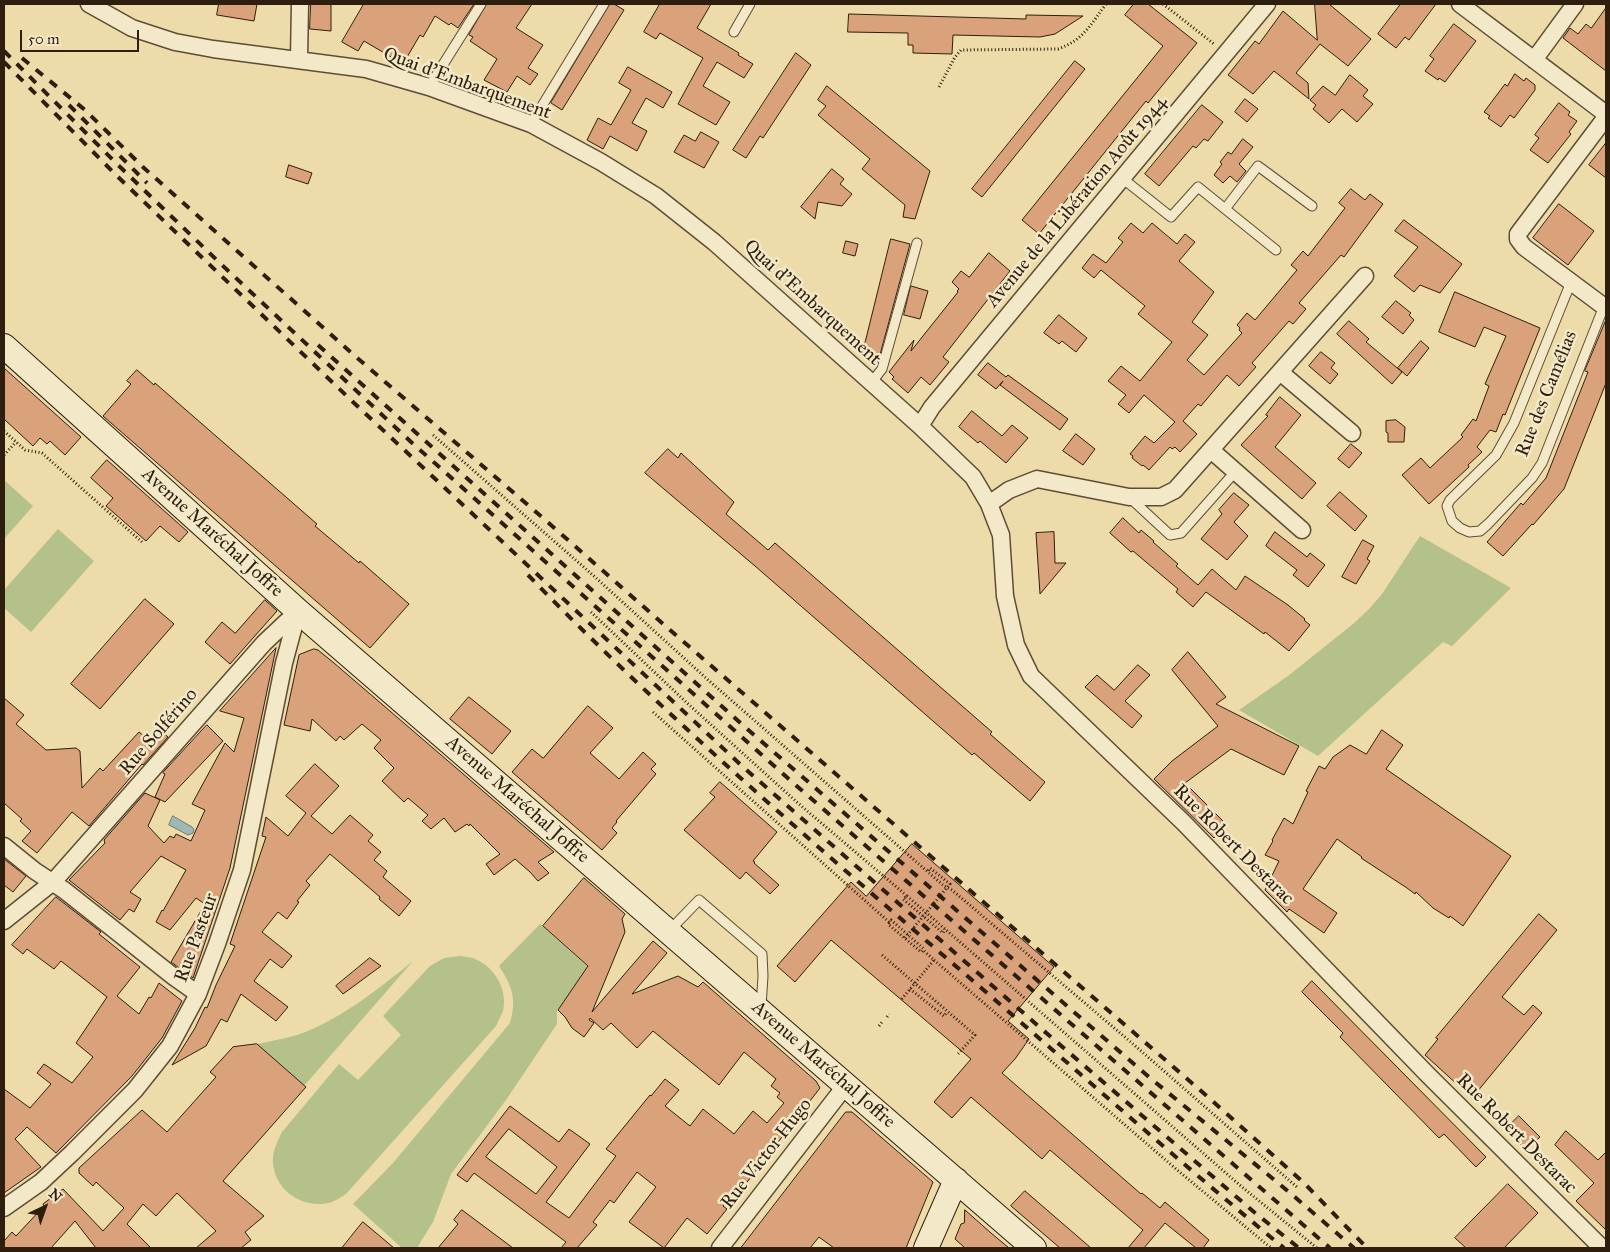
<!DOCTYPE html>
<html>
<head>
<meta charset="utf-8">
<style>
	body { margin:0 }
	#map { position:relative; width:1610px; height:1252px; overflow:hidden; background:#eddba9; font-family:"IM FELL Great Primer",serif }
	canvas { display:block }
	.frame { position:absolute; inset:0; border:5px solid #2e1e0e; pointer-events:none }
	.north { position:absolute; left:20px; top:1182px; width:50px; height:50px; -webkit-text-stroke:4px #f3e8c7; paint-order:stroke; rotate:42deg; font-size:14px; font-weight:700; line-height:20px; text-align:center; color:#2e1e0e }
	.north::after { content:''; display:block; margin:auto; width:18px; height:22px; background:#2e1e0e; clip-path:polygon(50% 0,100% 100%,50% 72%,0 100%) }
	.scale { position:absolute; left:20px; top:30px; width:119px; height:22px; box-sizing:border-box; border:2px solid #2e1e0e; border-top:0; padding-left:6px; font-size:15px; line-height:18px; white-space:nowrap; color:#2e1e0e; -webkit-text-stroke:4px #f3e8c7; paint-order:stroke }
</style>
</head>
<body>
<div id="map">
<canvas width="1610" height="1252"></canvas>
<div class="frame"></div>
<div class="north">N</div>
<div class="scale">50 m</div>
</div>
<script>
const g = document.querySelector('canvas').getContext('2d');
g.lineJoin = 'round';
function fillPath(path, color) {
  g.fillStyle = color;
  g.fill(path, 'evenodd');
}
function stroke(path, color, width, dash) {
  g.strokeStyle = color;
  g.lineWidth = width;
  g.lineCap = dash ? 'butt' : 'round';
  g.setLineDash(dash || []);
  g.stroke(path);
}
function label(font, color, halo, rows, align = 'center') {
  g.font = font + ' "IM FELL Great Primer",serif';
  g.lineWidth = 5;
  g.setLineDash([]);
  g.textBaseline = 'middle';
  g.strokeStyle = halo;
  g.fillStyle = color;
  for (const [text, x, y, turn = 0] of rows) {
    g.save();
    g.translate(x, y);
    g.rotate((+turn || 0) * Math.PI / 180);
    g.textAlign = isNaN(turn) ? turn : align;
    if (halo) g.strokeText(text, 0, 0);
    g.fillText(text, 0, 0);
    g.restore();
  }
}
const green = new Path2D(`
	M4 480 33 506 4 539Z
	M58 529 94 561 31 632 4 608V590Z
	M1420 536 1511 588 1452 646 1443 642 1318 756 1239 710 1288 676 1353 624 1369 609 1382 594Z
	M540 924 588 967 557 1011V1024L506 1100 451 1174 433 1222 417 1248H402L353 1204 393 1163 510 1023C517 999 512 986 499 966Z
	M460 956C465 957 471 957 475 959 495 967 508 990 503 1011 501 1016 498 1021 496 1026L346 1194C341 1197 337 1200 332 1202 303 1211 271 1189 273 1157 274 1148 278 1140 282 1132L339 1064 358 1080 401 1035 383 1016 430 966 444 958Z
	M413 961 304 1086 257 1044C272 1041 288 1038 303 1033 342 1018 381 987 413 961Z`);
const water = new Path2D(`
	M173 816 192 827 194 829 193 833 188 835 169 825Z`);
const building = new Path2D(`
	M219 4H257L254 21 217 15Z
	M311 4H331V31L310 29Z
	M364 4H474L458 28 451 23 449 25 435 16 423 37 420 35 403 64 364 41 358 51 342 42Z
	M487 4H532L516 28 543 45 528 68 538 74 530 85 517 76 507 92 484 80 497 59 470 41 473 37 469 35Z
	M610 4H614L624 10 562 110 551 103Z
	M660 4H711L697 28 739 53 738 55 753 64 744 78 717 62 703 86 730 102 716 125 678 104 703 58 660 33 656 39 644 32Z
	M1134 4H1148L1197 43 1148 103 1146 101 1039 234 1022 220 1163 46 1125 15Z
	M1315 4H1329L1371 39 1348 66 1320 44 1296 73 1308 83 1309 99 1274 71 1253 94 1228 75 1255 41 1259 44 1283 11 1317 40Z
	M1401 4H1436L1409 40 1405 37 1396 48 1378 34Z
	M1606 8V71L1563 38 1570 28 1578 34 1586 24 1591 28Z
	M849 14 1026 19V15L1083 16 1055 34 1040 37 953 35 952 54 913 53V45H908V33L848 32Z
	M1454 24 1476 41 1445 82 1439 78 1438 80 1425 71 1434 59 1430 56Z
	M796 53 811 65 763 138 760 136 746 158 733 150Z
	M1075 61 1085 69 982 197 972 189Z
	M628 67 672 92 663 108 646 98 632 123 647 131 637 151 610 136 603 149 587 140 598 118 611 125 631 90 619 83Z
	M1515 74 1524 81 1526 78 1535 85V90L1514 118 1510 115 1501 127 1488 118 1490 116 1484 112 1505 84 1507 86Z
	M1350 75 1368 90 1363 96 1373 104 1357 122 1342 109 1329 123 1313 109 1316 105 1310 100 1323 86 1335 95Z
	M827 86 930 171 915 219 903 217 905 205 862 169 870 159 818 115 826 106 818 100Z
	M1245 99 1258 109 1247 122 1235 112Z
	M1559 103 1570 112 1568 115 1577 121 1569 132 1571 134 1548 163 1530 150 1539 138 1535 135Z
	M1202 105 1223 122 1208 141 1204 139 1196 148 1193 146 1159 186 1145 174Z
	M701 132 719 142 704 168 674 152 684 135 695 141Z
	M1243 139 1253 147 1239 164 1246 171 1237 182 1230 176 1223 183 1214 175 1222 164 1220 162 1228 152 1231 154Z
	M1606 143V178L1589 165Z
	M289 165 312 173 308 184 286 177Z
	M832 169 844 179 840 184 852 194 842 206 818 202 815 219 801 207Z
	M1351 189 1365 200 1370 194 1383 204 1344 257 1341 255 1299 303 1306 309 1293 324 1289 321 1252 363 1256 367 1239 386 1227 375 1201 406 1198 404 1183 421 1197 434 1180 452 1175 447 1172 449 1170 447 1149 470 1143 465 1142 466 1132 458 1133 456 1130 454 1145 436 1154 443 1175 422 1144 395 1129 413 1118 404 1126 395 1108 381 1121 366 1140 381 1172 342 1138 314 1145 306 1101 270 1094 278 1082 268 1093 254 1106 263 1123 242 1118 238 1131 223 1143 233 1152 223 1177 244 1185 234 1195 242 1179 261 1214 292 1192 322 1208 335 1187 360 1204 375 1242 333 1239 330 1240 328 1237 325 1247 313 1255 320 1297 270 1291 265 1303 251 1308 256 1345 208 1339 203Z
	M1559 204 1594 231 1568 265 1533 238Z
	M1404 220 1462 264 1440 293 1420 285 1414 292 1394 276 1418 247 1395 231Z
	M891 239 910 244 878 362 874 359 872 361 858 350 865 342Z
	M846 241 858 244 855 256 843 253Z
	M989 253 1010 271 943 357 949 362 930 385 921 377 908 393 892 379 894 377 889 372 914 340 911 351 958 292 957 291 959 289 952 282 961 271 969 277Z
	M911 286 928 291 920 319 904 315Z
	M1455 292 1540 328 1505 415 1503 414 1496 432 1490 430 1477 447 1482 452 1468 465 1469 467 1429 504 1402 475 1421 458 1430 468 1463 437 1461 435 1473 419 1476 421 1489 386 1485 384 1506 336 1484 327 1475 347 1439 332Z
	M1396 301 1411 313 1409 315 1414 320 1403 334 1382 317Z
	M1059 315 1087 338 1076 352 1062 341 1059 344 1044 333Z
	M1606 320V383L1564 489 1533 525 1532 524 1503 556 1487 542 1521 503 1523 505 1546 478 1588 372 1585 371Z
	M1349 321 1369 339 1366 342 1402 372 1392 384 1337 334Z
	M1421 341 1429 348 1407 376 1398 368Z
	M1321 352 1335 363 1331 368 1338 374 1330 384 1309 366Z
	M988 363 1006 377 1008 375 1068 419 1060 430 1000 385 1003 381 996 389 978 375Z
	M4 368 81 437 65 455 50 441 47 444 40 438 33 446 4 419Z
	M137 370 154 385 155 383 317 524 315 526 359 563 360 561 409 604 370 648 103 416 131 384 127 381Z
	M1280 397 1301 415 1275 447 1316 483 1302 499 1241 445 1268 416 1266 415Z
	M972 411 1002 436 1012 425 1028 438 1006 463 980 441 978 443 959 427Z
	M1396 420 1405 427 1404 442H1388V433L1386 432V421Z
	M1076 434 1095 449 1083 465 1063 451Z
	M1351 444 1362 453 1349 468 1338 459Z
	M668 449 678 458 681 453 734 502 726 514 768 550 775 543 992 732 990 734 1045 782 1030 801 974 753 972 755 755 566 645 473Z
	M107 460 188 532 179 542 160 526 146 541 106 506 113 498 91 478Z
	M1340 492 1367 516 1355 531 1327 506Z
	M1234 493 1249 505 1234 522 1248 536 1227 560 1201 539 1222 514 1219 510Z
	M1123 518 1139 533 1141 530 1154 541 1153 542 1178 564 1176 566 1198 585 1212 569 1236 590 1245 576 1288 605 1305 619 1304 620 1310 625 1289 651 1265 632 1264 634 1206 592 1193 607 1176 592 1178 589 1133 551 1131 552 1110 533Z
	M1054 532 1055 563H1066L1040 594 1036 533Z
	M1275 532 1307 557 1310 553 1325 565 1308 587 1293 575 1297 570 1266 546Z
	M1363 540 1374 546 1367 559 1370 561 1356 584 1342 577Z
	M145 599 174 624 100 709 71 684Z
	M265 600 277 611 230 664 205 642 222 622 235 633Z
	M276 648 230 868 193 978 171 962 205 904 196 898 170 930 156 922 162 910 163 911 186 870 161 856 130 892 141 899 134 912 129 909 120 920 69 880 105 843 104 840 145 793 160 800 148 826 164 843 170 836 174 838 176 834 191 841 205 810 192 804 225 743 234 752 244 718 220 711Z
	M314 649 318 650 334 663 554 852 538 862 549 873 538 881 530 872 515 859 494 875 486 864 500 854 470 824 469 826 467 824 455 832 444 818 431 829 422 821 428 815 408 798 404 802 382 781 394 768 374 748 381 740 362 724 344 740 340 736 336 741 312 719 310 731 284 725 299 655Z
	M1188 652 1226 697 1216 704 1299 746 1284 775 1231 749 1185 783 1226 824 1214 838 1154 779 1172 761 1218 726 1172 670Z
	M1138 665 1150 675 1125 701 1142 716 1132 728 1085 687 1097 675 1114 690Z
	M469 697 511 731 492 754 450 719Z
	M4 698 24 715 16 724 46 750 76 748 80 751 82 788 100 768 103 771 139 732 150 741 160 730 168 737 143 765 142 764 89 826 72 812 37 853 22 841 31 831 20 821 22 819 4 803Z
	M588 706 613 728 590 753 619 779 643 752 656 764 651 769 656 774 616 821 617 822 612 828 617 833 602 850 512 772 532 749 543 758Z
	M207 725 223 741 165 802 155 797 165 774 163 773Z
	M1382 730 1403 745 1386 769 1511 856 1463 926 1450 916 1449 918 1433 908 1416 892 1415 894 1407 888 1361 858 1362 857 1337 839 1303 889 1337 913 1324 933 1289 909 1287 912 1265 890 1279 861 1265 855 1273 841 1272 840 1284 818 1293 824 1308 792 1306 791 1319 766 1325 769 1333 757 1350 745 1366 754Z
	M315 764 339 786 311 816 332 834 350 815 373 835 368 841 381 852 374 860 387 871 383 877 411 901 399 916 379 899 380 897 330 854 306 881 310 885 297 901 299 902 287 919 278 912 262 932 292 956 282 968 270 959 254 981 288 1007 276 1021 241 994 227 1022 221 1019 206 1046 172 1065 195 1028 205 1007 207 1008 216 985 235 946 230 944 266 837 262 836 266 817 288 836 306 813 286 796Z
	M720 782 777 832 753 861 755 862 754 863 779 885 770 894 746 872 740 879 684 830 715 797 710 793Z
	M912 844 1054 967 1008 1021 1029 1039 1015 1059 1002 1073 1141 1194 1142 1193 1160 1208 1165 1202 1209 1240 1203 1248H1196L1165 1223 1144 1248H1128L1143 1230 1050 1150 1042 1159 971 1097 952 1118 934 1102 971 1059 831 940 795 982 777 966 851 882 866 896Z
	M4 859 26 876 13 892 4 885Z
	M584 878 625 914 622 919 625 932 592 1012 653 941 667 953 632 994 678 976 698 987 703 982 816 1081 820 1088 744 1186 742 1184 723 1206 727 1209 707 1234 687 1218 664 1248 629 1222 656 1187 637 1172 614 1203 610 1200 593 1222 597 1225 577 1248H561L566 1242 474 1173 467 1182 457 1175 510 1106 559 1142 569 1129 590 1144 546 1202 569 1218 616 1156 606 1149 650 1095 651 1096 665 1079 679 1090 665 1106 690 1126 703 1109 734 1134 753 1111 767 1123 784 1103 777 1097 780 1093 771 1086 776 1079 744 1052 719 1085 653 1031 637 1048 611 1023 603 1030 590 1018 589 1020 594 1023 584 1037 572 1028 565 1017 558 1010 588 966 543 926ZM509 1129 557 1167 536 1194 486 1157Z
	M56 897 101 932 99 934 140 967 117 996 139 1014 149 997 151 998 159 983 182 1001 162 1038 132 1076 56 1153 27 1127 15 1139 41 1167 4 1193V1089L30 1108 51 1084 37 1073 44 1064 72 1083 93 1057 76 1043 107 997 61 961 54 969 27 949 23 954 12 945Z
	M1539 914 1557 930 1502 997 1524 1015 1533 1005 1542 1013 1472 1098 1425 1055 1438 1039 1436 1038Z
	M370 958 381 966 343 994 336 986Z
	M1312 981 1486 1157 1476 1167 1444 1134 1439 1138 1340 1037 1343 1033 1302 992Z
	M257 1044 306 1087 223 1181 264 1216 245 1232 251 1240 241 1248H196L216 1231 177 1193 156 1216 143 1204 127 1224 151 1248H96L75 1221 51 1248H4V1241L12 1232 16 1236 44 1206 43 1204 63 1189 103 1231 124 1208 96 1182 93 1186 79 1173V1168L142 1110 167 1132 216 1077 210 1072 233 1047Z
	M846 1112H852L933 1182 906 1248H834L819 1237 810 1248H741Z
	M1519 1116 1540 1137 1526 1150 1505 1130Z
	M1566 1131 1598 1160 1606 1152V1230L1576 1201 1594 1183 1555 1145Z
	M1508 1184 1538 1213 1504 1248H1466L1455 1238Z
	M1025 1191 1091 1248H1060L1011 1206Z
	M462 1210 513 1248H438L458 1224 454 1220Z
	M965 1210 991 1233 1009 1248H965L955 1239 961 1224 964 1223Z
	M363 1222 394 1248H342Z`);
const path = new Path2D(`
	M1163 4 1214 44
	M939 87 955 57 961 50 1058 49C1084 40 1091 24 1106 4
	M4 431 25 450 42 453 142 542
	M433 435 595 577 707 679 944 886 952 890 1133 1044 1298 1188
	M4 455 16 442
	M591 612 687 703 799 804 907 896 903 899 943 933 945 929
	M653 712 889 922 891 920 924 949 923 950
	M907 896 1242 1187 1317 1248
	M889 923 888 924 921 952 923 950 934 960 901 1000
	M905 938 950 884 930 868 928 871
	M882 955 975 1035 958 1054
	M934 960 1176 1169 1271 1248
	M910 989 944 1016 947 1012
	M887 1017 889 1014
	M879 1026 882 1022`);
const lane = new Path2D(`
	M734 32 750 4
	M429 87 481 4
	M531 124 604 4
	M1122 178 1171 217 1198 187 1276 250
	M1225 209 1258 166 1312 206
	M1571 282 1514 423 1496 455 1450 500 1447 506 1452 521 1460 528 1469 532 1480 531 1488 524 1532 478 1542 463 1604 306
	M871 383 882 369 917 243
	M1129 497 1170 535 1181 533 1235 472
	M669 931 699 900 762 954 763 976 761 1007`);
const street = new Path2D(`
	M89 4 132 28 175 42 213 49 366 69 429 87 531 124 601 162 656 196 714 242 920 426 973 477 989 504 1001 535 1005 596 1016 645 1031 676 1184 823 1428 1075 1602 1248
	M1460 4 1606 114
	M299 59 300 4
	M1534 60 1575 4
	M1606 117 1518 234V239L1524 247 1606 308
	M1280 372 1352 433
	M920 426 932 407 1267 4
	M1211 450 1302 530
	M989 504 1009 490 1037 479 1129 497H1161L1175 490 1365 276
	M4 846 35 871 64 890 174 977 198 994
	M4 921 53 882 264 643 298 611
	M4 1208 41 1182 72 1153 135 1090 170 1046 198 994 217 944 242 870 284 663 298 611
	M720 1248 846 1085`);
const secondary = new Path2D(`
	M4 346 298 611 1034 1248
	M926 1248 956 1180`);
const rail = new Path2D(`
	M4 51 118 165 222 265 410 441 799 788 1330 1248
	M22 58 85 110 144 168 355 356 543 518 670 630 1208 1097 1303 1182 1367 1248
	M4 62 117 176 353 402 742 766 1044 1031 1254 1212 1299 1248
	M69 105 147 183
	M318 345 746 728 1149 1077 1289 1192 1354 1248
	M528 575C657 708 797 829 937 950 1053 1049 1166 1151 1284 1248`);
const streetNames = [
	["Quai d'Embarquement",467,84,20],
	["Avenue de la Libération Août 1944",1077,202,-50],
	["Quai d'Embarquement",812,303,42],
	["Rue des Camélias",1547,394,-68],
	["Avenue Maréchal Joffre",212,533,42],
	["Rue Solférino",159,732,-49],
	["Avenue Maréchal Joffre",517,800,41],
	["Rue Robert Destarac",1233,845,45],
	["Rue Pasteur",197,938,-70],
	["Avenue Maréchal Joffre",823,1065,41],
	["Rue Robert Destarac",1516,1134,45],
	["Rue Victor Hugo",767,1154,-52]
];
fillPath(green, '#b5c18a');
fillPath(water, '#a0b8b5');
stroke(water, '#727a72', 1);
fillPath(building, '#d9a27b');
stroke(building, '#2e1e0e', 1);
stroke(lane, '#5e4d35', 11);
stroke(street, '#5e4d35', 19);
stroke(secondary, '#2e1e0e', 26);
stroke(path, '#2e1e0e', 3, [1, 2.5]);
stroke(lane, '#f3e8c7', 9);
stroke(street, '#f3e8c7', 16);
stroke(secondary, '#f3e8c7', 24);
stroke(rail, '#2e1e0e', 4, [9, 9]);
label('19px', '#2e1e0e', '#f3e8c7', streetNames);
</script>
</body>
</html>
